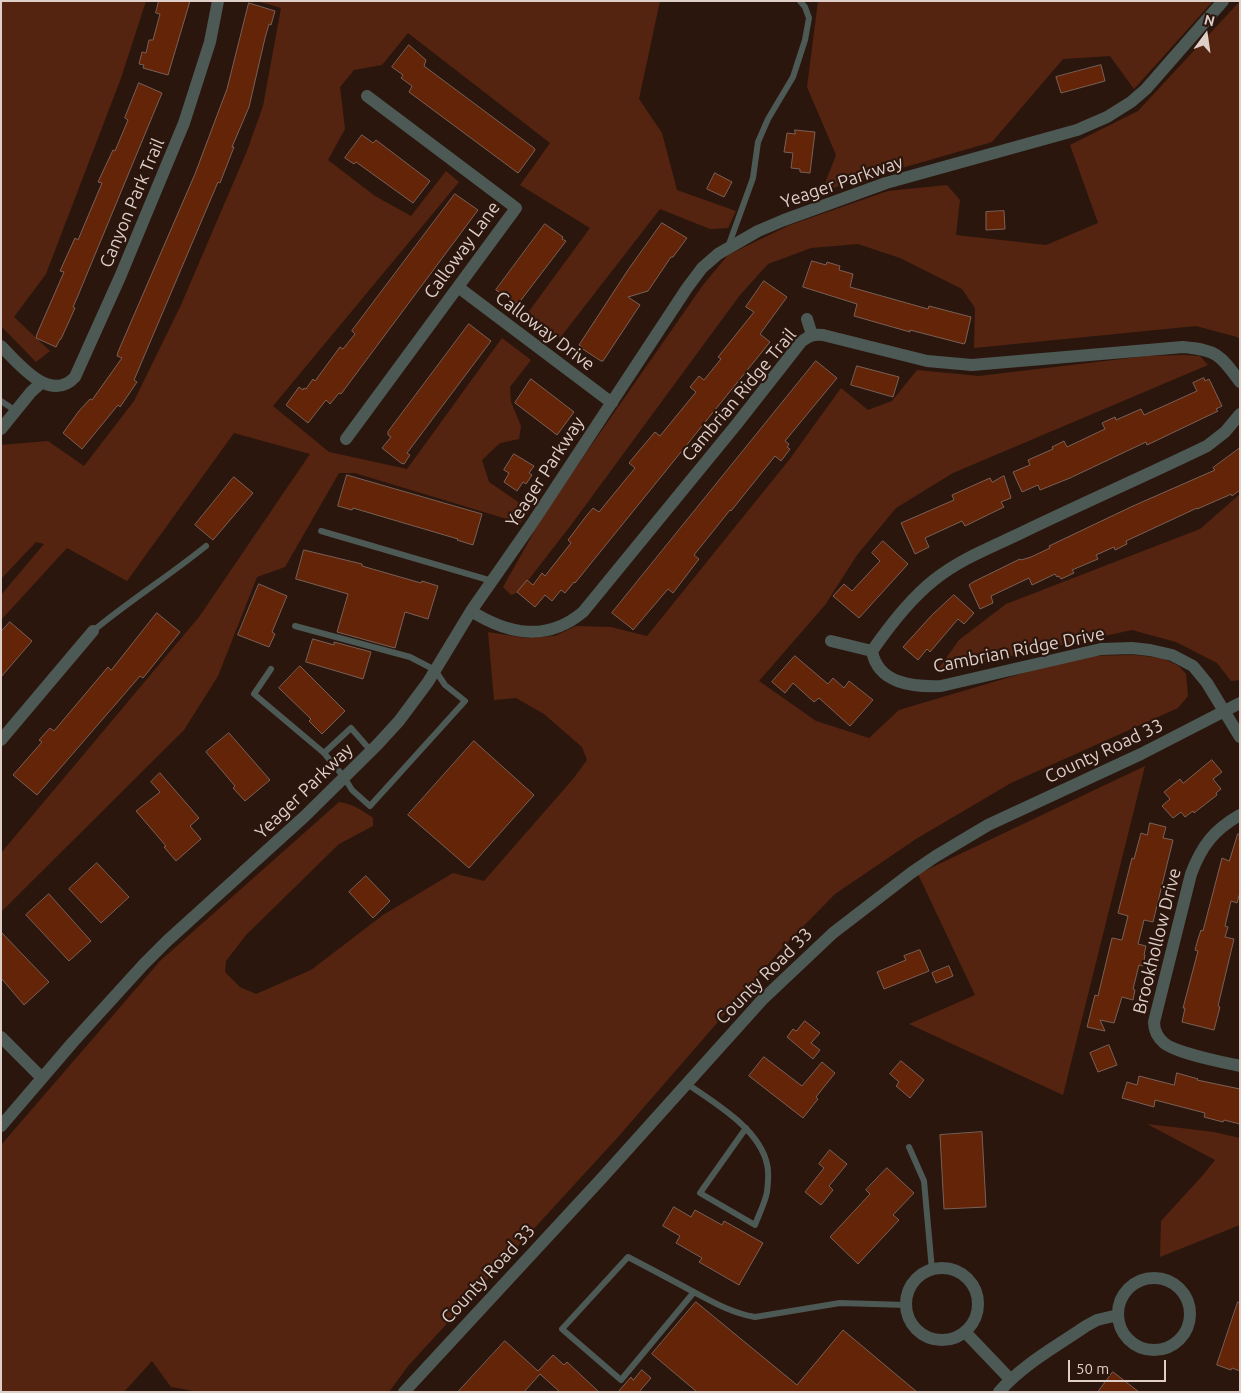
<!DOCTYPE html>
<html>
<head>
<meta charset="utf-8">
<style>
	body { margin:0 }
	#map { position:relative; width:1241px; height:1393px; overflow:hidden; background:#2b160e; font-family:Ubuntu,sans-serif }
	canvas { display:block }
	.frame { position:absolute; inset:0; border:2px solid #decfc9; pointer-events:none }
	.north { position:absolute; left:1181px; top:10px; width:50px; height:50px; -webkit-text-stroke:4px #2b160e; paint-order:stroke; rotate:14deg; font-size:14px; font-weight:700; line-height:20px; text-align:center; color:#decfc9 }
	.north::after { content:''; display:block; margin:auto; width:18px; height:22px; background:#decfc9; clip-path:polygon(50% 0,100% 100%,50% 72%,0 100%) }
	.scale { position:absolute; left:1068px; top:1360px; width:98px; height:22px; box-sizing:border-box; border:2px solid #decfc9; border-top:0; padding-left:6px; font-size:15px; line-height:18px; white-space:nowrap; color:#decfc9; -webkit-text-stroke:4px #2b160e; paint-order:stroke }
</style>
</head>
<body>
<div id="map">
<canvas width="1241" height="1393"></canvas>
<div class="frame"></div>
<div class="north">N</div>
<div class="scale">50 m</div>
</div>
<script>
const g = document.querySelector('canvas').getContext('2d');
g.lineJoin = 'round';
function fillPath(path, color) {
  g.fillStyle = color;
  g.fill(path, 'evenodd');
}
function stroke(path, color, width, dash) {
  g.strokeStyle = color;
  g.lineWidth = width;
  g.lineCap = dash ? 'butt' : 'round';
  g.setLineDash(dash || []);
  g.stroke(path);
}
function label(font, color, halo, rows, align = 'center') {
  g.font = font + ' Ubuntu,sans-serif';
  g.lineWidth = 4.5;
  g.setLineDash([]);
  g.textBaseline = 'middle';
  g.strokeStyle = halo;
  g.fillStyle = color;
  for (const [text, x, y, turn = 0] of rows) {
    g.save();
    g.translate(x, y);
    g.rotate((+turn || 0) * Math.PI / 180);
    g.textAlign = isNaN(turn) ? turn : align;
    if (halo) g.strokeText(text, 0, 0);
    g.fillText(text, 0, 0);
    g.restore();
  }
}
const green = new Path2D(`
	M1 1H146L121 78 46 274 14 317 50 351 36 362 1 326Z
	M257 1H660L639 99 662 133 677 190 736 211 728 228 710 229 660 209 560 338 527 314 590 228 520 185 550 143 408 33 382 65 354 70 340 87 345 129 328 160 375 196 411 216 446 171 459 182 273 406 329 452 407 469 502 338 531 360 510 387 511 402 521 426 519 439 500 443 482 460 489 482 530 510 520 523 355 473H339L285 567 257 577 218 676 184 730 1 912V853L199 617 310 454 234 433 127 581 67 548 1 620V595L44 544 36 542 1 579V445L48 441 84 466 134 401 181 305 247 151 263 106 281 8Z
	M818 1H1213L1134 89 1110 56 1063 59 992 142 822 191 836 155 807 87Z
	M1240 1V339L1237 337 1196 326 974 348 975 308 962 289 900 258 858 244 811 248 768 264 740 295 571 525 519 592 511 595 503 587 547 509 703 285 728 255 790 225 888 191 947 185 960 200 956 235 1046 245 1098 223 1070 145 1138 111Z
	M1183 355 1200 356 1208 365 953 473 896 508 857 555 825 605 759 681 816 721 869 738 899 710 1081 656 1135 655 1162 658 1179 666 1186 674 1188 696 1178 708 1011 783 916 839 835 894 783 947 618 1137 408 1366 389 1392H200L171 1387 152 1361 124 1392H1V1145L160 961 339 802C353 804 362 810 373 818V826L339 844 246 935 226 961 225 972 240 987 256 994 311 970 383 915 453 873 484 881 573 779 587 760 582 747 544 714 516 698 494 700 488 632 526 638 555 636 576 626 611 627 647 636 789 460 841 388 868 410 892 401 917 370 979 376 1147 356Z
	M1240 494V680L1231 681 1217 663 1176 642 1132 630 936 672 959 640 1006 604 1200 529Z
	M1145 766 1063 1095 909 1024 975 995 918 874Z
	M1147 1124 1214 1132 1240 1138V1225L1160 1257 1161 1221 1203 1175 1215 1160Z`);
const building = new Path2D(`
	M159 1H190L168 75 143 68 144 65 139 64 142 52 146 53 149 40H153L160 14 156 13Z
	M249 3 275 11 271 25 269 24 265 38 249 107 232 147H234L220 183 218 182 134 380 137 382 120 407 118 405 82 449 63 433 79 411 90 399 92 400 122 358 117 356 118 352 195 174 227 89Z
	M409 45 426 60 424 66 534 148 535 150 519 172 518 173 409 92 412 86 401 78 403 75 392 67Z
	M1101 65 1105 81 1061 93 1056 77Z
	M139 83 162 93 77 298 73 307 75 308 61 339H60L56 347 36 338 37 334 64 272 60 271 75 238 78 240 102 183 98 182 113 150 115 151 128 120 125 118Z
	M795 130 815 132 810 173 800 172V169L791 168 793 153 784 152 787 133 795 134Z
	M362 135 373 143 376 140 430 181 413 203 356 162 354 164 345 158Z
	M715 173 732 182 724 197 707 189Z
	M455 194 478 210 341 394 339 393 330 404 326 400 308 423 286 405 299 387 303 390 304 388 306 389 313 379 315 381 340 347 343 349 355 334 352 331Z
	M1004 211 1005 229 986 230V212Z
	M662 223 687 238 673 257H671L648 291 628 297 640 305 603 361H601L581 348 582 347 579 345 628 270Z
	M545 224 563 237 562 239 566 241 518 304 516 302 514 303 496 290Z
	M812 261 826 265 827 262 840 266 839 270 853 274 850 287 928 309 929 306 971 317 965 343 964 344 910 330V332L854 316 857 304 803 287Z
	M764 281 787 297 760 334 770 342 575 583 574 582 565 593 561 590 552 601 545 595 535 607 517 592 527 580 533 585 542 573 545 576 571 543 568 540 587 515 593 508 599 512 635 468 629 463 638 452 655 432 660 436 696 392 690 387 699 376 704 380 721 359 718 357 754 312 746 307Z
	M469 324 491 341 407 453 410 455 404 464 401 463 382 448 391 437 388 435V432Z
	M816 361 837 378 785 441 789 444 787 447 790 449 781 461 775 456 731 511 730 510 694 555 699 559 673 593 668 589 633 630 630 627 612 613Z
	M857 366 899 377 893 397 851 385Z
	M1204 378 1205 381 1209 379 1222 406 1216 409 1218 411 1147 445 1146 442 1070 478 1040 490 1038 485 1022 492 1013 472 1030 465 1028 460 1053 449 1052 447 1064 441 1067 447 1105 429 1102 423 1115 417 1116 420 1141 409 1144 415 1197 391 1193 383Z
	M531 379 574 412 557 435 515 403Z
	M1240 448V490L1232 496 1231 494 1227 496 1197 509V508L1126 541 1127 544 1115 550 1114 547 1096 555 1098 559 1072 570 1074 573 1061 579 1059 576 1057 577 1055 574 1032 585 1029 578 991 596 993 603 980 609 969 585 973 582 1020 559 1021 560 1031 557 1050 548 1049 546 1133 506 1215 470 1213 468Z
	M514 454 534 466 529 473 532 475 526 484 523 482 517 491 504 482 509 473 504 470Z
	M347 475 482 514 473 545 457 540 458 539 353 508 352 510 338 506Z
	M1004 476 1011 498 1001 502 1004 507 965 526 962 521 925 538 929 547 915 554 901 523 954 500 952 495 990 478 992 482Z
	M234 477 253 493 213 540 195 525Z
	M883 541 908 564 859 618 833 596 844 584 852 591 880 561 872 553Z
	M304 550 362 564V566L421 583 422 581 438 586 428 619 405 612 395 648 337 632 348 594 296 579Z
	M259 584 287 596 272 632 275 634 269 647 238 635Z
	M954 595 974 613 964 624 958 619 930 652 927 649 918 660 903 647 932 615Z
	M157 613 180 632 143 678 140 676 37 795 13 775 42 742 39 740 50 728 54 731 108 667 111 670Z
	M10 622 32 641 1 677V632Z
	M313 639 334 645V642L371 652 363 679 306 662Z
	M795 656 828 684 833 678 844 688 849 681 873 700 850 726 819 698 814 702 793 683 785 693 772 682Z
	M300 666 345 711 322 734 309 721 311 719 279 688Z
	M229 733 270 780 245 801 233 788 235 786 206 752Z
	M474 741 534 795 469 868 408 815Z
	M1212 760 1222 772 1213 779 1221 789 1216 793 1217 795 1194 813 1193 811 1185 817 1181 812 1173 818 1162 806 1170 799 1164 792 1180 779 1183 783Z
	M160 773 199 818 190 826 201 839 176 861 164 847 166 846 136 811 160 792 151 782Z
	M1150 823 1166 827 1163 838 1173 840 1153 922 1144 920 1138 944 1146 946 1144 955H1145L1143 966 1139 965 1133 989 1135 990 1133 1000 1122 997 1114 1023 1100 1020 1105 1031 1087 1027 1095 995 1098 996 1112 938 1122 940 1128 916 1118 913 1132 858 1134 859 1141 833 1147 835Z
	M1238 834H1240V892L1237 903 1231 901 1225 926 1228 927 1225 937 1234 939 1218 1006 1220 1007 1214 1030 1182 1022 1185 1008H1183L1198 951 1195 950 1198 939 1201 930 1203 931 1222 858 1229 861Z
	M97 863 129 897 101 923 69 889Z
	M366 876 390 901 373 918 349 892Z
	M49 894 91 941 69 961 26 915Z
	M1 932 49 982 24 1005 1 978Z
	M920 950 929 971 884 989 877 972 906 960 904 956Z
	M949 966 953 976 936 983 932 973Z
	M805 1021 820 1033 811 1043 820 1050 813 1059 787 1037 793 1029 796 1031Z
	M1109 1045 1117 1065 1098 1072 1090 1053Z
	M764 1057 802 1086 822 1062 835 1073 816 1097 818 1099 803 1118 749 1076Z
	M901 1061 924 1080 910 1098 896 1086 899 1082 890 1074Z
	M1177 1073 1198 1079 1197 1080 1240 1089V1124L1224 1120 1223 1122 1204 1117 1205 1113 1155 1100 1154 1107 1122 1098 1127 1082 1137 1085 1139 1076 1174 1085Z
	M982 1132 986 1207 944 1209 940 1135Z
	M830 1150 847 1164 829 1186 833 1190 821 1205 805 1192 824 1168 819 1164Z
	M887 1168 914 1193 893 1215 899 1220 858 1264 830 1237 870 1194 866 1190Z
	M674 1207 691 1217 695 1210 722 1225 724 1221 763 1243 739 1285 699 1262 702 1258 676 1243 680 1236 663 1226Z
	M696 1302 797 1385 843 1330 917 1392H697L652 1354Z
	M1238 1302 1240 1303V1371L1232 1368 1231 1370 1217 1365Z
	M505 1341 538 1371 553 1355 564 1365 567 1362 599 1392H560L540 1374 524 1392H458Z
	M642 1370 651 1378 639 1392H618L631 1377 633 1380Z
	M1113 1372 1139 1392H1098Z`);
const service = new Path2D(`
	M728 247 753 178 758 142 768 119 793 77 805 40 809 18 805 7 800 1
	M1 401 16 411
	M321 531 492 581
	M295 626 410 657 435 670 445 685 465 701 370 806 352 790 344 777 324 753 351 728 371 751
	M93 631C129 601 169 576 206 546
	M271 669 254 694 324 753
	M686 1083C714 1103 759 1128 767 1164 769 1172 768 1184 767 1192 765 1203 759 1214 755 1225L700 1193 746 1128
	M909 1147 924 1181 932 1270
	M694 1292 621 1380 562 1329 628 1257C649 1268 670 1279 690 1290 711 1301 731 1313 755 1317L840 1303 906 1305`);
const minor = new Path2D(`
	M458 287 612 403
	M807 319 812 335
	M1 346C18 363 50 404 75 377L120 277 184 123 210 42 218 1
	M1 429 31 392 41 383
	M346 439 516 208 367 96
	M471 611C509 635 547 642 583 612L736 425 801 342C809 336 813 334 823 335L927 361 972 365 1183 347C1216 350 1220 354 1240 382
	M831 641 872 651C890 625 910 599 934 580 960 559 992 547 1021 533 1083 503 1145 476 1207 446L1225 432 1240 414
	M872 651C878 684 913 687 941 686L1101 649 1132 648 1150 650 1172 655 1193 666 1207 683 1240 737
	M1 740 93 631
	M1240 815C1214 830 1202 845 1191 874L1154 1022C1154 1031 1157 1037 1164 1043 1176 1053 1222 1062 1240 1066
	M1 1037 42 1078
	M1 1126 73 1042 144 964 167 941 305 816 377 745 399 721 428 682 471 611 531 525 687 288 702 268 718 254 758 231 784 220 886 183 1077 130 1107 117 1131 102 1146 89 1223 1
	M906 1304a36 36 0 1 1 72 0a36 36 0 1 1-72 0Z
	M1118 1314a36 36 0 1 1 72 0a36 36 0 1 1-72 0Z
	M966 1333 1010 1379
	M999 1392C1022 1365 1057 1346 1086 1326L1097 1320 1118 1315`);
const tertiary = new Path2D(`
	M404 1392 602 1178 762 1000 833 933 911 873 936 856 988 825 1141 754 1240 703`);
const streetNames = [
	["Yeager Parkway",842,182,-19],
	["Canyon Park Trail",132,203,-67],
	["Calloway Lane",462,250,-54],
	["Calloway Drive",545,331,37],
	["Cambrian Ridge Trail",739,395,-50],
	["Yeager Parkway",545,472,-57],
	["Cambrian Ridge Drive",1019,650,-11],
	["County Road 33",1104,751,-25],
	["Yeager Parkway",304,791,-44],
	["Brookhollow Drive",1157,941,-76],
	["County Road 33",764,976,-45],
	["County Road 33",488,1274,-47]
];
fillPath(green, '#552410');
fillPath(building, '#642408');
stroke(building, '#796056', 1);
stroke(service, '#4d5954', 6);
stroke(minor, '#4d5954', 12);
stroke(tertiary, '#4d5954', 12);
label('18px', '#decfc9', '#2b160e', streetNames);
</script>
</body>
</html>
